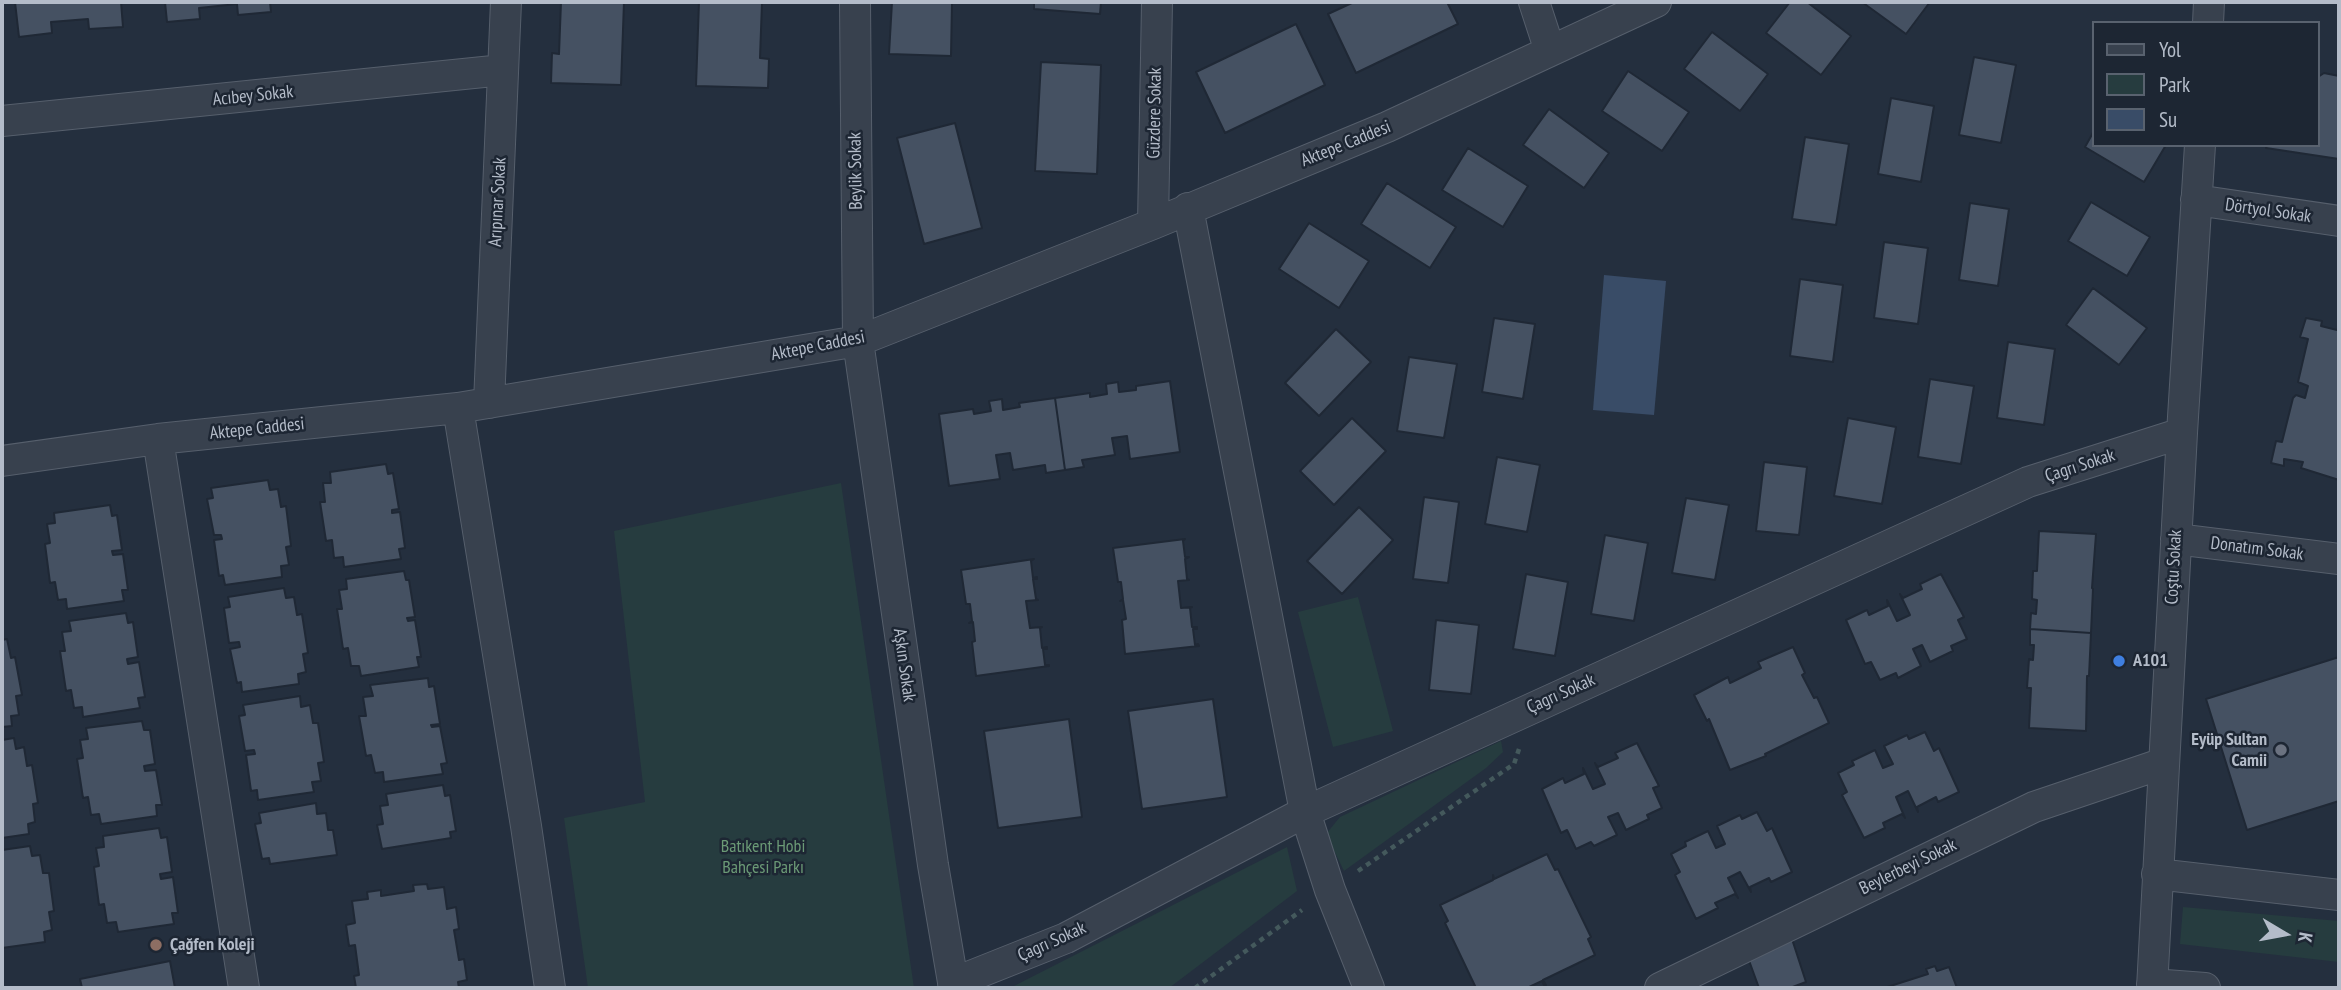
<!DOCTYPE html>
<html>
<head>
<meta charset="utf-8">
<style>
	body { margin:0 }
	#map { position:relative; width:2341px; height:990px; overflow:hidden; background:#242f3e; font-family:"PT Sans Narrow",sans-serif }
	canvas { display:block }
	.frame { position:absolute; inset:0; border:4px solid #b4bcc9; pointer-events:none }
	.legend { position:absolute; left:2092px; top:21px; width:228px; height:126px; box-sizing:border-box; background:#1d2633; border:2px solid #59626f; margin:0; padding:9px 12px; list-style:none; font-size:21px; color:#b4bcc9 }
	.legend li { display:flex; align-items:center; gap:14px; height:35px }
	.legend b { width:35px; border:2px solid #59626f }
	.north { position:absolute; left:2250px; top:899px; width:70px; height:70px; -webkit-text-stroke:5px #1d2633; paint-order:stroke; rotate:100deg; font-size:19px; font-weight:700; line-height:28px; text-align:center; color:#b4bcc9 }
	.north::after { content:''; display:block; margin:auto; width:24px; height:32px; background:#b4bcc9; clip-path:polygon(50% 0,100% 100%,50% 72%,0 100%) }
</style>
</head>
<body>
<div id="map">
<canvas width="2341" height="990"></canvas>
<div class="frame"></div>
<ul class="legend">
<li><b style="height:9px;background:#38414e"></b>Yol</li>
<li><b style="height:19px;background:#263c3f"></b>Park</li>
<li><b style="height:19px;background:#394c67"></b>Su</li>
</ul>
<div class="north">K</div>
</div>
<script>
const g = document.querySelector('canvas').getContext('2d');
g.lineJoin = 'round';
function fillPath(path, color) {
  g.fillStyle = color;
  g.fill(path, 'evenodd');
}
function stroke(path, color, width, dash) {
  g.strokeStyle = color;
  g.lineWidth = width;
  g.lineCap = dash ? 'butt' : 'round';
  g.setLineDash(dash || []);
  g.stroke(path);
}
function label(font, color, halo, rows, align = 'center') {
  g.font = font + ' "PT Sans Narrow",sans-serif';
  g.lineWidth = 5;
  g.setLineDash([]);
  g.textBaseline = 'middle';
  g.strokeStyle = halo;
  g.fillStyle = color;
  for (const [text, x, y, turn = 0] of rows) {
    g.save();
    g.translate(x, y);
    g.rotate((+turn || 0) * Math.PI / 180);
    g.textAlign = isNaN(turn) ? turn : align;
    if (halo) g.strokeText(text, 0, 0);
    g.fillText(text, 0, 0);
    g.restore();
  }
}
const green = new Path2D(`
	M841 483 914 988H588L564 818 645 802 614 531Z
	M1358 597 1393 731 1333 747 1298 612Z
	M1501 741 1503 752 1486 768 1344 871 1326 834 1340 817Z
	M1287 847 1297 891 1169 988H1010Z
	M2183 907 2339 921V962L2180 944Z`);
const water = new Path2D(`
	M1604 275 1666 281 1654 415 1593 410Z`);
const building = new Path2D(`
	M15 2H121L123 27 89 29 88 19 51 22 52 33 19 37Z
	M165 2H270L271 12 238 15 237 4 199 8 200 19 167 22Z
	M561 2H624L621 85 551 83 552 53 559 54Z
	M699 2H762L760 58 769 59 768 88 696 86Z
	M892 2H952L951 56 889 54Z
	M1034 2H1101L1100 14 1034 9Z
	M1354 2H1447L1458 24 1356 73 1328 14Z
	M1790 2H1807L1851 36 1821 75 1766 33Z
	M1862 2H1930L1906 34Z
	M1296 24 1325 85 1225 133 1196 72Z
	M1712 32 1768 74 1740 111 1684 69Z
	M1974 57 2016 65 2001 143 1959 135Z
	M1041 62 1101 65 1097 174 1035 171Z
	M1628 71 1689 112 1662 151 1602 111Z
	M2324 73 2339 76V159L2266 148 2267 145H2318V77Z
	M1891 98 1934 106 1921 182 1878 174Z
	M1549 109 1609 153 1584 188 1523 145Z
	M955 123 982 228 924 244 897 138Z
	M2094 131V145H2166L2144 182 2085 147Z
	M1805 137 1849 144 1836 225 1792 219Z
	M1468 148 1528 186 1503 227 1442 190Z
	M1387 183 1456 227 1430 268 1361 224Z
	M2091 202 2150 237 2127 276 2068 241Z
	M1970 203 2009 209 1998 286 1959 280Z
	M1309 223 1369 261 1339 308 1279 269Z
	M1884 242 1928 248 1918 324 1874 318Z
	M1800 279 1843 285 1833 362 1790 356Z
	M2093 288 2147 328 2119 365 2066 325Z
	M1494 318 1535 324 1523 399 1482 392Z
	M2306 318 2322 321 2321 326 2337 330 2339 328V480L2301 468 2303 462 2284 459V466L2271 463 2276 441 2282 442 2293 398 2296 395 2305 398 2308 386 2298 382 2308 339 2300 337Z
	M1336 329 1371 362 1319 416 1285 383Z
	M2008 342 2055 349 2044 425 1997 418Z
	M1409 357 1457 364 1444 438 1397 431Z
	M1930 379 1974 386 1961 464 1918 457Z
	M1170 381 1180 452 1130 459 1127 436 1112 438 1115 455 1082 460 1084 467 1065 470 1055 398 1090 393V397L1107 394 1106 384 1118 382 1119 392 1136 390V386Z
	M1055 398 1065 470 1046 473 1045 465 1013 470 1010 453 996 455 1000 479 949 486 939 414 973 409 974 414 991 411 989 401 1002 399 1003 410 1020 407 1019 403Z
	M1352 418 1386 451 1334 505 1300 471Z
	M1848 418 1896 427 1882 504 1834 496Z
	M1497 457 1540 465 1527 532 1485 524Z
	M1764 462 1807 467 1799 535 1756 531Z
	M386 464 388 474 393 473 399 509 392 510V513L400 512 405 548 399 549 401 559 344 567 343 557 334 558 332 540 326 541 320 502H325L323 483H331L330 472Z
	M268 480 270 490 278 489 281 507 286 506 291 546 286 547 289 565 281 566 282 577 225 585 223 575 219 576 214 540 222 539 221 535H214L207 499 213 498 211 488Z
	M1424 497 1459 502 1448 583 1413 579Z
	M1686 498 1729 505 1715 580 1672 573Z
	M110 505 112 516 117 515 122 550 112 551 113 555 123 554 128 590H122L124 601 67 609 66 599 58 600 55 582 50 583 45 544 50 543 47 524 55 523 54 513Z
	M1359 507 1393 540 1342 594 1307 561Z
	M2039 531 2096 534 2092 588 2093 589 2091 633 2030 629 2031 613 2036 614 2037 600 2032 599 2033 571H2037Z
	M1605 535 1648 543 1634 621 1591 614Z
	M1185 539 1183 541 1185 557H1189L1185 559 1187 579 1189 580 1178 581 1181 608 1192 607 1190 608 1192 627H1197V629H1193L1195 645 1198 644 1199 646 1125 654 1122 620 1126 619 1123 600 1120 601 1123 599 1121 582H1118L1113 548Z
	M1034 559 1031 561 1033 578 1037 577V579H1033L1036 599 1038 600 1026 601 1030 628 1042 627 1040 628 1042 648 1047 647V649H1043L1045 665H1049V666L976 676 972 642 975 641 973 622 969 623 972 621 970 604H966L961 570Z
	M404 571 406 580H409L415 617 407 618 408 621 415 620 421 657H417L419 667 361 676 359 666H351L348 648 343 649 337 609H342L339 590 347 589 346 579Z
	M1526 574 1568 582 1555 656 1513 649Z
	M1941 574 1964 617 1958 620 1967 639 1951 646 1953 651 1930 662 1922 645 1913 649 1921 666 1898 678 1896 673 1880 680 1871 662 1865 664 1846 620 1867 610 1869 615 1888 606 1887 600 1897 621 1910 615 1900 594 1903 598 1922 589 1920 584Z
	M284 588 286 598 294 597 297 615 302 614 308 653 303 654 306 672 298 674 299 684 242 692 241 682 237 683 230 649 240 647 239 642 229 643 224 608 230 607 228 597Z
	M126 613 128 623 133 622 138 657 127 659 128 664 139 662 145 697 138 698 140 708 83 717 82 707 74 708 71 690 66 691 60 651H65L62 632 71 631 69 621Z
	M1436 620 1479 625 1471 694 1429 690Z
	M2030 629 2091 633 2089 676H2087L2086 731 2029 728 2031 688H2027L2029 659 2033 660 2034 645H2030Z
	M7 639 11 658 15 657 22 695 16 696 19 715 11 716 12 726 2 727V640Z
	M1793 647 1805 673 1802 675 1814 698 1817 697 1829 723 1765 754 1766 756 1730 770 1709 719 1707 721 1694 695 1728 677 1730 683 1761 668 1758 662Z
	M2339 657V801L2247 830 2206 699Z
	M428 678 429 687 434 686 440 724 431 725 432 727 440 726 447 763 441 764 443 774 384 782 383 772 375 773 371 755 366 756 359 716H366L363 697 373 696 370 685Z
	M300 696 301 707 310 705 313 723H318L324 762 318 763 321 781 312 782 314 792 258 800 257 790 251 791 246 755 255 754 254 750 245 751 239 716 245 715 243 705Z
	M1213 699 1227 797 1142 809 1128 711Z
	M1069 719 1082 817 998 828 984 731Z
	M142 721 144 730H150L155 764 144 766 145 771 156 770 162 805H156L157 816 101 824 99 814 91 815 88 797 83 798 77 759 83 758 80 740 88 739 86 728Z
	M1925 732 1934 751 1939 748 1959 792 1938 802 1936 797 1917 807 1918 812 1908 791 1896 797 1905 818 1902 814 1883 823 1885 828 1864 838 1842 795 1847 792 1838 773 1854 765 1852 761 1875 750 1883 768 1893 764 1884 746 1907 735 1909 739Z
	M14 738 16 749 24 747 27 766 32 765 38 803 33 804 35 822 28 824 29 834 2 838V740Z
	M1637 743 1659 786 1653 788 1662 808 1647 815 1649 819 1626 830 1618 813 1608 817 1617 835 1594 846 1591 842 1576 849 1567 830 1561 833 1542 789 1563 778 1565 783 1584 774 1583 768 1593 789 1605 784 1595 763 1598 767 1618 758 1615 753Z
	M443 785 445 796 450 795 456 831 450 832 451 838 382 849 377 825 383 824 380 806 388 805 386 794Z
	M316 803 317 814 326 813 328 830H333L337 855 270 864 269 858 262 859 255 824 261 823 259 813Z
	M1757 812 1767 831 1772 828 1792 872 1771 882 1769 878 1750 887 1751 892 1740 872 1728 878 1738 898 1735 894 1715 903 1718 908 1696 919 1675 875 1680 872 1671 854 1686 846 1685 842 1708 831 1716 848 1725 844 1717 826 1740 815 1742 819Z
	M159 828 161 838 167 837 172 872 160 874 161 879 173 877 178 913H172L174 924 118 932 116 922 107 923 104 904 99 905 94 867 99 866 96 848 104 847 103 836Z
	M30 846 32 856 40 855 43 873H49L54 911 49 912 52 930 44 932 45 942 2 948V850Z
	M1547 854 1555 870 1558 869 1591 937 1588 939 1595 955 1543 980 1546 985H1544L1542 981 1527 988H1476L1445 923 1448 921 1440 905 1493 880V875L1494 879Z
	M427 884 428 889 444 887 447 909 456 907 459 929 454 930 459 960 464 959 467 980 458 982 459 988H356L354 976 359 975 355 945 349 946 346 925 355 923 352 901 368 899 367 892 381 890V896L414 891 413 885Z
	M1791 936 1806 982 1790 988H1759L1747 955Z
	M170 961 175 988H82L80 979Z
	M1935 966 1937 971 1949 967 1957 988H1884L1928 974 1926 969Z`);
const path = new Path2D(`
	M1358 871 1514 764 1519 749
	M1195 988 1302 910`);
const minor = new Path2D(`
	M855 2 858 341 933 865 954 988
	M1534 2 1550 51
	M2208 23 2209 2
	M2 121 503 70
	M2196 200 2339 221
	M1188 208 1305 812 1330 890 1369 988
	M1153 224 1157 2
	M489 403 506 2
	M458 408 526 826 550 988
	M158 439 244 988
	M2 461 158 439 458 408 858 341 1153 224 1387 127 1656 2
	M2176 539 2339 559
	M2157 874 2339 895
	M953 983 1066 938 1305 812 2028 482 2182 433
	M2152 984 2205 988
	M1660 988 2034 807 2164 763
	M2152 988 2182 433 2200 145`);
const markers = [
	[2119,661,7,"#3f7fe0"],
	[2281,750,7,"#6b7280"],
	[156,945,7,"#8d6e63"]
];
const streetNames = [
	["Acıbey Sokak",253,96,-6],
	["Güzdere Sokak",1155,113,-89],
	["Aktepe Caddesi",1346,144,-22],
	["Beylik Sokak",856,171,-91],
	["Arıpınar Sokak",498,202,-87],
	["Dörtyol Sokak",2268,211,8],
	["Aktepe Caddesi",818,346,-11],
	["Aktepe Caddesi",257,429,-6],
	["Çagrı Sokak",2080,466,-18],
	["Donatım Sokak",2257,549,7],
	["Coştu Sokak",2174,567,-87],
	["Aşkın Sokak",904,665,82],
	["Çagrı Sokak",1561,694,-24],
	["Beylerbeyi Sokak",1908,867,-26],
	["Çagrı Sokak",1052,942,-24]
];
const poiNames = [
	["A101",2133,661],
	["Eyüp Sultan",2267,740,"right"],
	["Camii",2267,761,"right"],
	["Çağfen Koleji",170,945]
];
const parkNames = [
	["Batıkent Hobi",763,847],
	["Bahçesi Parkı",763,868]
];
fillPath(green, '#263c3f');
fillPath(water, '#394c67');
fillPath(building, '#455162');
stroke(building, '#1f2835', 2);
stroke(minor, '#565f6c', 32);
stroke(path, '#44595c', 4.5, [5, 5]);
stroke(minor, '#38414e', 30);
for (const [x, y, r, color] of markers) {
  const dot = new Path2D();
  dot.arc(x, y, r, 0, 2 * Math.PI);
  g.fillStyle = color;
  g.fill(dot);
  stroke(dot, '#1d2633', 2.5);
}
label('18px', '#b4bcc9', '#1d2633', streetNames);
label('bold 18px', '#b4bcc9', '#1d2633', poiNames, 'left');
label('18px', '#6b9a76', '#1d2633', parkNames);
</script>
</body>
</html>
